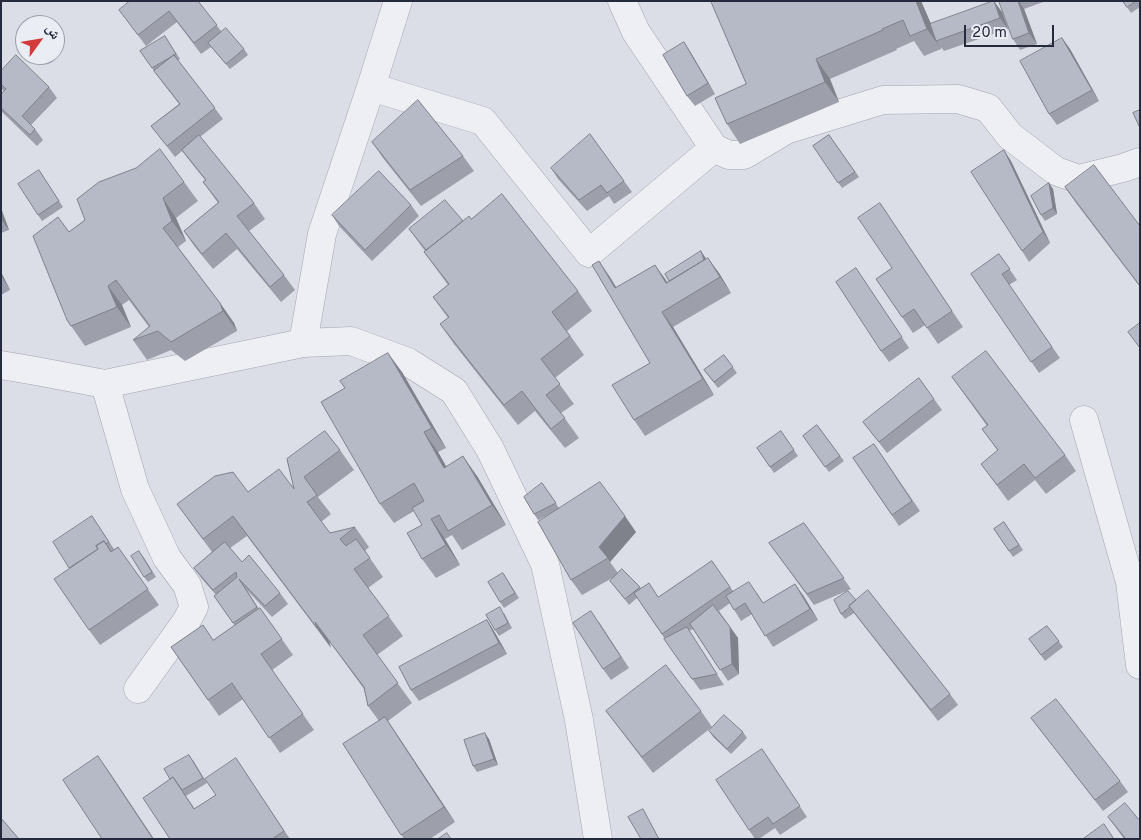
<!DOCTYPE html>
<html>
<head>
<meta charset="utf-8">
<style>
	body { margin:0 }
	#map { position:relative; width:1141px; height:840px; overflow:hidden; background:#dbdee6; font-family:Overpass,"Noto Naskh Arabic",sans-serif }
	canvas { display:block }
	.frame { position:absolute; inset:0; border:2px solid #252a3d; pointer-events:none }
	.north { position:absolute; left:15px; top:15px; width:50px; height:50px; box-sizing:border-box; background:#ebedf4; border:1px solid #9c9fab; border-radius:50%; rotate:58deg; font-size:14px; font-weight:700; line-height:20px; text-align:center; color:#252a3d }
	.north::after { content:''; display:block; margin:auto; width:18px; height:22px; background:#d23b3a; clip-path:polygon(50% 0,100% 100%,50% 72%,0 100%) }
	.scale { position:absolute; left:964px; top:25px; width:90px; height:22px; box-sizing:border-box; border:2px solid #252a3d; border-top:0; padding-left:6px; font-size:15px; line-height:18px; white-space:nowrap; color:#252a3d; -webkit-text-stroke:4px #ebedf4; paint-order:stroke }
</style>
</head>
<body>
<div id="map">
<canvas width="1141" height="840"></canvas>
<div class="frame"></div>
<div class="north">ش</div>
<div class="scale">20 m</div>
</div>
<script>
const g = document.querySelector('canvas').getContext('2d');
g.lineJoin = 'round';
function stroke(path, color, width, dash) {
  g.strokeStyle = color;
  g.lineWidth = width;
  g.lineCap = dash ? 'butt' : 'round';
  g.setLineDash(dash || []);
  g.stroke(path);
}
function fillPath(path, color) {
  g.fillStyle = color;
  g.fill(path, 'evenodd');
}
const minor = new Path2D(`
	M622 1 636 32 714 148 729 155H744L786 130 883 100 958 99 988 108 1010 136 1056 171 1078 179 1123 168 1140 162
	M371 87 483 121 589 253 714 148
	M303 343 322 234 371 87 398 1
	M105 384 135 489 167 558 187 585 194 607 186 622 138 689
	M1084 420 1130 582 1140 665`);
const tertiary = new Path2D(`
	M1 365 36 371 105 384 303 343 351 341 408 362 454 391 490 449 545 564 579 720 598 839`);
const wall = new Path2D(`
	M198 1 221 31 244 49 248 55 230 69 211 47 201 54 177 22 146 46 119 10Z
	M711 1H921L931 24 1002 12 1008 29 944 51 941 47V49L924 56 914 41 896 49 897 50 830 79 839 102 740 144 727 124 746 84Z
	M999 1H1046L1024 9 1037 44 1020 50 1013 39Z
	M1123 1H1140V7L1131 13Z
	M165 36 180 59 178 60 223 119 200 137 254 203 265 219 249 231 284 275 295 290 281 302 237 249 213 269 195 247 184 231 218 203 203 182 205 180 193 165 182 151 175 157 151 126 179 104 162 82 140 51Z
	M1062 38 1070 49 1099 101 1057 125 1049 114Z
	M684 42 691 53 715 94 695 106 687 96Z
	M1 71 49 87 57 98 31 125 35 129 43 140 37 146 1 111V94L4 91 1 88Z
	M829 135 859 177 842 188 813 146Z
	M372 142 463 156 474 171 421 206 383 158Z
	M1011 161 1050 243 1029 262 1022 251Z
	M551 168 624 181 632 192 614 204 609 196 587 211 558 179Z
	M39 170 63 207 42 221 38 215Z
	M184 182 198 201 176 218 186 241 178 247 220 303 234 323 237 331 185 361 171 350 147 360 133 340 149 327 129 300 122 305 131 327 85 346 67 320 69 232 85 220Z
	M1049 183 1053 189 1057 214 1045 221 1041 215Z
	M1065 187 1140 226V287L1076 203Z
	M880 203 963 327 938 344 925 325 913 333 876 279 892 268Z
	M411 205 419 216 372 261 339 226 332 215Z
	M1 208 9 230 1 233Z
	M471 219 578 291 592 311 567 331 584 355 555 378 574 404 561 413 579 438 565 448 535 411 518 425 454 344 440 324 448 318 433 297 448 285 424 252 425 251 409 229 463 221Z
	M999 254 1017 280 1009 285 1060 358 1039 373 971 274Z
	M705 257 706 259 719 273 731 293 673 327 714 395 645 436 634 420 650 363 610 277 616 287 667 282Z
	M1 272 10 290 1 295Z
	M863 279 909 348 889 362 881 351Z
	M724 355 737 373 718 388 704 370Z
	M402 372 446 448 438 452 446 467 477 476 506 525 462 550 452 535 445 539 460 565 436 578 422 559V525L414 511 394 523 380 504Z
	M952 377 1065 455 1076 471 1046 494 1035 480 1008 501 981 464 998 451 982 429 987 426Z
	M934 399 942 410 887 453 863 422Z
	M817 425 844 461 829 472 803 436Z
	M781 431 798 456 774 473 757 448Z
	M874 444 920 511 899 526 853 458Z
	M340 450 354 470 318 497 331 514 321 522 330 533 355 527 369 547 365 551 383 577 368 588 403 636 377 655 412 703 388 721 455 822 430 839H404L343 744 379 721 368 706 364 689 329 641 331 648 247 536 230 548 242 562 280 593 288 604 272 617 247 590 259 609 260 608 293 655 272 670 314 730 280 753 243 699 219 716 171 647 214 640 235 626 214 596 216 595 202 579 194 568 212 552 177 504 248 492 294 489 287 459Z
	M542 483 559 508 636 532 610 562 618 573 622 569 641 588 659 597 712 561 733 591 757 593 763 603 803 595 818 620 773 647 752 614 741 621 730 603 719 611 738 638 739 674 728 681 693 629 689 631 724 685 700 690 664 639H665L637 598 629 605 614 586 610 581 614 577 582 595 571 580 558 510 538 520 534 514Z
	M92 516 114 549 118 547 159 605 100 645 89 630 70 568Z
	M1004 522 1023 550 1013 557 994 529Z
	M804 523 851 589 814 605 769 543Z
	M143 556 156 577 148 582 144 577Z
	M507 579 519 598 504 608 500 602Z
	M856 600 950 694 958 705 938 721 854 613 845 619 841 614Z
	M504 613 512 628 499 636 495 630Z
	M487 620 494 631 507 654 419 701 411 690Z
	M599 622 629 668 611 680 603 669Z
	M1047 626 1063 647 1045 661 1029 639Z
	M606 711H701L712 727 653 773Z
	M1031 718 1120 781 1128 792 1103 811Z
	M709 731 743 732 747 738 731 754 713 737Z
	M489 739 498 765 477 772 473 766Z
	M762 749 807 817 780 835 775 828 759 839H755L749 830Z
	M193 760 207 783 186 796 195 809 249 778 290 839H170V779Z
	M1108 817 1140 839H1124Z`);
const shadedWall = new Path2D(`
	M916 1H921L938 40 936 41 941 49 927 29Z
	M994 1 1002 12 1008 29 1000 18Z
	M1018 1H1019L1024 9 1037 44 1029 33Z
	M1062 38 1070 49 1099 101 1092 90Z
	M684 42 691 53 715 94 708 83Z
	M816 59 830 79 839 102 825 82Z
	M1004 150 1011 161 1050 243 1043 232Z
	M1049 183 1053 189 1057 214 1053 208Z
	M163 198 176 218 186 241 172 221Z
	M1 208 9 230 1 219Z
	M701 251 705 257 709 272 705 267Z
	M708 258 719 273 731 293 720 277Z
	M599 261 610 277 626 304 615 288Z
	M655 265 666 280 676 299 666 283Z
	M1 272 10 290 3 279 1 276Z
	M108 286 122 305 131 327 117 307Z
	M220 303 234 323 237 331 223 311Z
	M662 312 673 327 714 395 703 379Z
	M388 353 402 372 446 448 432 428Z
	M424 432 438 452 458 487 444 468Z
	M463 456 477 476 506 525 492 505Z
	M625 516 636 532 610 562 599 547Z
	M431 519 445 539 460 565 446 545Z
	M795 584 803 595 818 620 810 609Z
	M487 620 494 631 507 654 499 643Z
	M315 622 329 641 331 648 317 628Z
	M730 627 738 638 739 674 732 664Z
	M385 717 396 733 455 822 444 807Z
	M485 733 489 739 498 765 494 759Z
	M98 756 112 776 154 839H153Z`);
const building = new Path2D(`
	M130 1H198L217 25 194 43 169 11 138 35 119 10Z
	M711 1H916L927 29 910 36 903 20 882 29 883 30 816 59 825 82 727 124 715 98 746 84Z
	M994 1 1000 18 936 41 930 24Z
	M999 1H1018L1029 33 1013 39Z
	M1123 1H1136L1127 7Z
	M226 28 244 49 226 64 208 43Z
	M165 36 176 54 152 68 140 51Z
	M1062 38 1092 90 1049 114 1020 61Z
	M684 42 708 83 687 96 663 55Z
	M16 55 49 87 22 116 35 129 30 135 1 108V94L6 89 1 84V71Z
	M174 55 215 108 167 146 151 126 180 104 154 71Z
	M418 100 463 156 410 190 372 142Z
	M1140 110V128L1133 113Z
	M590 134 624 181 607 193 601 185 579 200 551 168Z
	M199 135 254 203 237 216 284 275 270 287 226 233 202 254 184 231 219 202 203 182 206 180 182 150Z
	M829 135 855 172 838 183 813 146Z
	M160 149 184 182 163 198 172 221 163 228 220 303 223 311 171 342 158 331 133 340 150 326 116 280 108 286 117 307 71 326 67 320 33 236 58 217 69 232 85 220 77 199 99 182 136 168Z
	M1004 150 1043 232 1022 251 971 172Z
	M1094 165 1140 226V286L1065 187Z
	M39 170 59 201 38 215 18 184Z
	M379 171 411 205 365 250 332 215Z
	M1049 183 1053 208 1041 215 1031 196Z
	M502 194 578 291 552 312 570 336 541 359 560 384 546 395 565 418 551 429 522 391 504 405 440 324 449 317 433 297 449 284 424 252 469 216 471 219Z
	M445 200 463 221 426 250 409 229Z
	M880 203 952 311 927 328 914 309 902 317 876 279 892 268 858 218Z
	M701 251 704 260 669 281 665 274Z
	M999 254 1010 269 1002 274 1052 347 1031 362 971 274Z
	M708 258 720 277 662 312 703 379 634 420 612 385 650 363 592 265 599 261 615 288 655 265 666 283Z
	M856 268 902 337 881 351 836 282Z
	M1140 323V348L1128 332Z
	M986 351 1065 455 1035 478 1024 464 997 485 981 464 998 450 982 429 988 425 952 377Z
	M388 353 432 428 424 432 444 468 463 456 492 505 448 531 439 515 431 519 446 545 422 559 407 533 422 525 412 508 424 501 414 483 380 504 321 402 345 388 340 381Z
	M724 355 733 367 714 382 704 370Z
	M919 378 934 399 879 442 863 422Z
	M817 425 840 456 825 467 803 436Z
	M325 431 340 450 304 477 317 495 307 502 330 533 355 527 340 539 346 546 356 539 370 558 354 569 389 616 363 635 398 683 368 706 364 687 315 622 317 628 233 516 203 539 177 504 215 476 233 472 248 492 279 469 294 489 287 459Z
	M781 431 794 450 770 467 757 448Z
	M874 444 912 501 892 515 853 458Z
	M600 482 625 516 599 547 608 558 571 580 538 522Z
	M542 483 556 503 534 514 524 497Z
	M92 516 109 542 106 544 104 541 96 546 98 549 69 568 53 542Z
	M1004 522 1019 545 1009 551 994 529Z
	M804 523 844 578 807 594 769 543Z
	M104 541 111 552 118 547 148 589 89 630 54 579 98 549 96 546Z
	M225 542 242 562 249 555 280 593 265 606 239 579 257 607 233 623 214 596 237 577 236 572 213 590 194 568Z
	M139 551 152 572 144 577 131 556Z
	M712 561 730 587 662 634 634 593 649 583 658 597Z
	M622 569 640 587 625 599 610 581Z
	M503 573 515 593 500 602 488 582Z
	M749 582 763 603 795 584 810 609 765 636 745 603 734 610 726 596Z
	M868 590 950 694 931 710 849 606Z
	M848 591 856 600 849 606 850 607 841 614 834 600Z
	M713 605 730 627 732 664 720 670 690 624Z
	M500 607 508 623 495 630 486 615Z
	M260 608 282 639 261 654 303 714 269 738 232 683 208 700 171 647 203 625 213 640Z
	M591 611 621 657 603 669 573 623Z
	M487 620 499 643 411 690 399 667Z
	M1047 626 1059 641 1041 655 1029 639Z
	M687 627 717 674 692 679 664 639Z
	M666 665 701 711 642 757 606 711Z
	M1056 699 1120 781 1095 800 1031 718Z
	M724 715 743 732 727 749 709 731Z
	M385 717 444 807 401 835 343 744Z
	M485 733 494 759 473 766 464 740Z
	M762 749 800 806 773 824 768 817 749 830 716 780Z
	M189 755 203 778 182 790 173 777 170 779 164 769Z
	M98 756 153 839H102L63 780Z
	M236 758 284 831 272 839H170L143 798 173 777 194 809 216 795 205 779Z
	M1125 803 1140 821V839H1126L1108 817Z
	M643 809 659 839H641L628 817Z
	M1 818 19 839H1Z
	M1104 824 1114 839H1083Z
	M447 833 451 839H438Z`);
stroke(minor, '#a1a4b0', 29);
stroke(tertiary, '#a1a4b0', 29);
stroke(minor, '#eeeff5', 28);
stroke(tertiary, '#eeeff5', 28);
fillPath(wall, '#9d9faa');
fillPath(shadedWall, '#7f828b');
fillPath(building, '#b6b9c6');
stroke(building, '#7f828b', 1);
</script>
</body>
</html>
